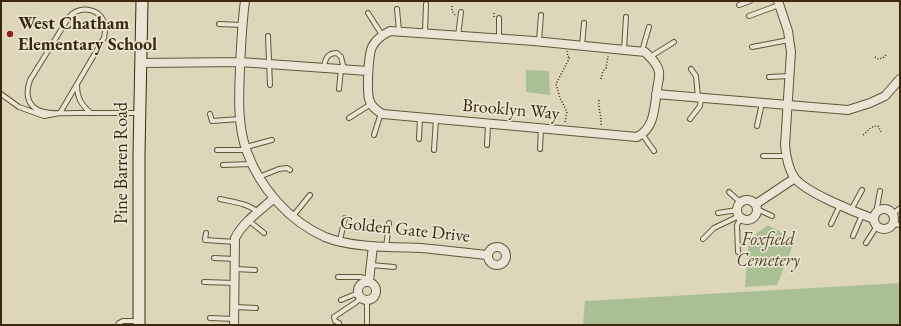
<!DOCTYPE html>
<html>
<head>
<meta charset="utf-8">
<style>
	body { margin:0 }
	#map { position:relative; width:901px; height:326px; overflow:hidden; background:#ddd6bb; font-family:"EB Garamond",serif }
	canvas { display:block }
	.frame { position:absolute; inset:0; border:2px solid #3c280c; pointer-events:none }
</style>
</head>
<body>
<div id="map">
<canvas width="901" height="326"></canvas>
<div class="frame"></div>
</div>
<script>
const g = document.querySelector('canvas').getContext('2d');
g.lineJoin = 'round';
function fillPath(path, color) {
  g.fillStyle = color;
  g.fill(path, 'evenodd');
}
function stroke(path, color, width, dash) {
  g.strokeStyle = color;
  g.lineWidth = width;
  g.lineCap = dash ? 'butt' : 'round';
  g.setLineDash(dash || []);
  g.stroke(path);
}
function label(font, color, halo, rows, align = 'center') {
  g.font = font + ' "EB Garamond",serif';
  g.lineWidth = 3.5;
  g.setLineDash([]);
  g.textBaseline = 'middle';
  g.strokeStyle = halo;
  g.fillStyle = color;
  for (const [text, x, y, turn = 0] of rows) {
    g.save();
    g.translate(x, y);
    g.rotate((+turn || 0) * Math.PI / 180);
    g.textAlign = isNaN(turn) ? turn : align;
    if (halo) g.strokeText(text, 0, 0);
    g.fillText(text, 0, 0);
    g.restore();
  }
}
const green = new Path2D(`
	M526 70 549 71 550 95 526 92Z
	M768 225 795 240 777 285 745 287 749 239Z
	M900 283V325H583L585 301Z`);
const path = new Path2D(`
	M452 6V11L455 15
	M494 17V12
	M875 57 878 59 883 58 886 55
	M601 79 603 71 606 68 608 56
	M599 100C598 110 602 116 601 126
	M565 122 567 112 560 98 556 84 570 57H568L567 51
	M863 135C869 131 869 126 878 126L881 132`);
const service = new Path2D(`
	M739 5 750 1
	M397 9 399 31
	M368 13 382 35
	M749 16 779 5
	M219 24 242 25
	M425 33 426 4
	M268 36 270 85
	M458 36 461 12
	M499 38V18
	M539 41 541 15
	M582 46 584 23
	M752 47 789 40
	M624 50 626 17
	M642 51 649 27
	M650 57 674 42
	M324 68C325 59 327 53 337 53L341 57 344 69
	M691 69 696 76 698 97
	M769 77 789 76
	M77 85C77 97 81 105 91 113
	M339 89 341 69
	M1 94 19 107 44 116 60 113 104 38C105 33 106 27 104 22 98 7 79 6 69 17L30 80C26 91 26 104 38 110 48 115 64 113 75 113 96 113 118 113 140 113
	M210 114 212 121 240 119
	M349 118 371 104
	M690 119 700 106 701 98
	M757 126 762 103
	M642 134 654 151
	M374 135 381 113
	M419 139 420 118
	M487 145 488 124
	M246 147 272 140
	M540 149 541 128
	M217 150H246
	M434 150 436 119
	M763 156H786
	M223 165 252 164
	M259 177 279 169 287 168 290 170
	M729 192 740 202
	M220 199C233 202 247 203 258 212
	M757 209 772 216
	M851 210 862 190
	M718 213 737 210
	M876 213 880 191
	M893 214 900 208
	M293 216 310 195
	M248 220 264 233
	M831 224 840 205
	M893 224 900 225
	M206 233 205 240 235 242
	M853 236 862 215
	M703 239 714 228 739 216
	M340 240 345 218
	M866 243 877 226
	M386 247 389 223
	M738 252 737 225 741 218
	M214 258 235 259
	M371 265 394 267
	M235 269 255 270
	M338 277H360L369 279
	M204 282 235 283
	M341 300 358 293
	M367 300V325
	M235 307 256 308
	M210 318 234 319
	M339 323 335 321 334 317 355 303 361 298
	M118 325 119 323 123 321H138`);
const minor = new Path2D(`
	M245 1C242 23 241 45 240 68 239 95 237 125 247 152 260 188 289 221 325 237 352 248 393 247 421 248 444 250 466 253 488 255
	M778 1 788 31 791 52 785 145C786 156 788 168 794 177 804 192 857 213 874 219
	M390 31 534 41 645 52C650 57 658 64 659 72 660 78 657 85 657 91 654 108 655 128 637 137L383 114C377 111 371 107 369 99 367 90 368 56 372 47 376 39 382 35 390 31Z
	M140 63 240 62 368 71
	M656 94 848 110 870 103 885 96 900 79
	M737 210a10 10 0 1 1 20 0a10 10 0 1 1-20 0Z
	M756 204 795 178
	M874 219a10 10 0 1 1 20 0a10 10 0 1 1-20 0Z
	M488 256a9 9 0 1 1 18 0a9 9 0 1 1-18 0Z
	M369 281 373 246
	M358 291a9 9 0 1 1 18 0a9 9 0 1 1-18 0Z
	M234 325 235 238C244 221 260 211 274 198`);
const secondary = new Path2D(`
	M139 325V154L142 1`);
const markers = [
	[10,34,4,"#8f2418"]
];
const poiNames = [
	["West Chatham",18,24],
	["Elementary School",18,45]
];
const streetNames = [
	["Brooklyn Way",511,110,5],
	["Pine Barren Road",122,163,-90],
	["Golden Gate Drive",405,230,6]
];
const parkNames = [
	["Foxfield",768,240],
	["Cemetery",768,261]
];
fillPath(green, '#abbf94');
stroke(service, '#645438', 6);
stroke(minor, '#645438', 10);
stroke(secondary, '#3c280c', 13);
stroke(path, '#3c280c', 1.5, [1, 2]);
stroke(service, '#e9e4d3', 4);
stroke(minor, '#e9e4d3', 8);
stroke(secondary, '#e9e4d3', 11);
for (const [x, y, r, color] of markers) {
  const dot = new Path2D();
  dot.arc(x, y, r, 0, 2 * Math.PI);
  g.fillStyle = color;
  g.fill(dot);
  stroke(dot, '#e9e4d3', 1.5);
}
label('bold 18px', '#3c280c', '#e9e4d3', poiNames, 'left');
label('18px', '#3c280c', '#e9e4d3', streetNames);
label('italic 18px', '#524627', '#e9e4d3', parkNames);
</script>
</body>
</html>
